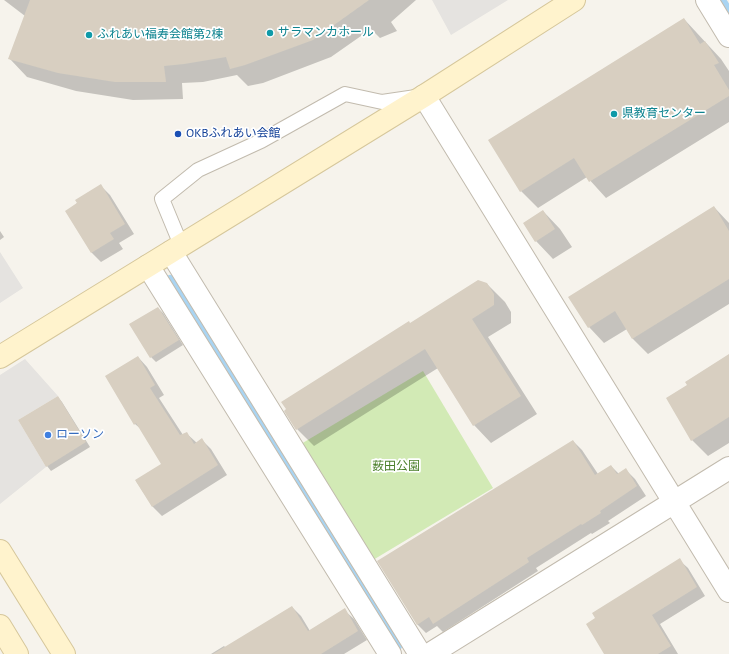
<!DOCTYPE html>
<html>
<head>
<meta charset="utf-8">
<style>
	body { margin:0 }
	canvas { display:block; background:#f6f3ec }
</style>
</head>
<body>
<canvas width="729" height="654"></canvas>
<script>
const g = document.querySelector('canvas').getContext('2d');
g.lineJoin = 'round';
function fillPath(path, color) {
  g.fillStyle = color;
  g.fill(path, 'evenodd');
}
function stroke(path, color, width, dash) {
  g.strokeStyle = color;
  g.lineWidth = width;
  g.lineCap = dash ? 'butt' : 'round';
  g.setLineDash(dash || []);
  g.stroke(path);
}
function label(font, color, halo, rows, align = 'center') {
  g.font = font + ' "PT Sans","Noto Sans JP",sans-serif';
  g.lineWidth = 3.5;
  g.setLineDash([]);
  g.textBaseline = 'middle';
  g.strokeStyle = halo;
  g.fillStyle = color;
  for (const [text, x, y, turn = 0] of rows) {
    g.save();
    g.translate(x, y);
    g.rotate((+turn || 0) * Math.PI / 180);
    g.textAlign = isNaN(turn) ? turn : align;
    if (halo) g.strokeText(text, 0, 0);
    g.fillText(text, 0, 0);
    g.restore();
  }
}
const green = new Path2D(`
	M423 371 493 488 373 560 301 444Z`);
const parking = new Path2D(`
	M432 0H508L451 35Z
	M0 252 23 288 0 303Z
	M25 359 58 396 18 420 46 467 0 504V375Z`);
const shadow = new Path2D(`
	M4 0H416L391 22 397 31 380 38 371 29 331 57 263 83 248 86 237 75 203 82 182 83 183 99 133 100 76 91 27 77 10 59 25 16Z
	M684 19 721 59 729 71V122L606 198 587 177 538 208 521 191Z
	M100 185 110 195 134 234 119 243 123 249 101 262 92 253 67 211Z
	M714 207 729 223V304L648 354 633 339 627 329 604 343 589 327 570 297Z
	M543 211 560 229 572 247 553 259 536 241Z
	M0 231 4 237 0 240Z
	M487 284 505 302 511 312V323L488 337 537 414 491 443 474 425 438 368 314 446 297 429 410 324Z
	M158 308 163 313 183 345 156 362 151 357Z
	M729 356V443L708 456 692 440 688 385Z
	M138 357 147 367 164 395 159 398 183 435 186 433 197 443 202 440 211 449 227 475 162 516 153 507 136 481 163 464 142 430 135 424Z
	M58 397 62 402 90 447 51 471 47 466Z
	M573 441 582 450 598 474 611 466 619 474 626 470 635 479 646 496 608 521 610 523 592 534 591 533 536 568 538 571 443 632 437 626 426 633 417 624Z
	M679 560 688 568 705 596 660 624 678 654H605Z
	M292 607 301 616 310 631 344 610 354 619 367 640 344 654H211L224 646 226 648Z`);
const stream = new Path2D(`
	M722 0 729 11
	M170 279 398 646`);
const building = new Path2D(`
	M30 0H369L313 40 245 65 230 69 226 57 184 64 164 66 166 82H115L58 73 8 59Z
	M684 18 700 44 705 41 719 63 714 65 729 90V96L589 182 574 158 520 192 488 140Z
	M101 184 125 224 110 233 114 239 91 253 65 211 77 203 75 200Z
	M714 206 729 231V279L632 339 615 311 588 328 568 297Z
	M543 210 555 229 535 242 523 223Z
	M478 280 487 283 494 294V305L472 319 521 396 473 426 425 349 296 430 284 411 286 409 281 402 409 321 410 323Z
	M158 307 179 340 150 358 129 324Z
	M729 354V417L691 441 666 398 687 385 685 382Z
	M138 356 155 385 150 388 180 435 187 432 194 444 202 438 218 465 152 507 135 480 161 464 136 423 134 425 105 376Z
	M58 396 86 442 46 467 18 420Z
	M573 440 595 475 611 465 617 474 626 468 637 486 600 511 601 513 582 525 581 524 527 558 529 562 433 624 429 617 417 625 377 561Z
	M680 558 697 587 652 615 671 646 658 654H604L586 624 595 618 592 613Z
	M292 606 308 631 345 608 358 631 321 654H213Z`);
const lane = new Path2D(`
	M181 245 162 199 198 170 261 141 345 94 382 102 416 97`);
const street = new Path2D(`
	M707 0 729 36
	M424 96 729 591
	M171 252 420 654
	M148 266 390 654
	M430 654 729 468`);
const secondary = new Path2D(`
	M0 357 424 96 574 0
	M0 551 64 654
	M0 626 17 654`);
const markers = [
	[270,33,4,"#0f9aa8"],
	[89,35,4,"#0f9aa8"],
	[614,114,4,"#0f9aa8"],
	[178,134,4,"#1a4fb4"],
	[48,435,4,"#3f7fe0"]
];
const cultureNames = [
	["サラマンカホール",278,33],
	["ふれあい福寿会館第2棟",97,35],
	["県教育センター",622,114]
];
const transitNames = [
	["OKBふれあい会館",186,134]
];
const shopNames = [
	["ローソン",56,435]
];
const parkNames = [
	["薮田公園",396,467]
];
fillPath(green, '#d2eab5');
fillPath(parking, '#e5e3e0');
fillPath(shadow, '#0003');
stroke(stream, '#a9d4f2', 8);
fillPath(building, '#d8cfc1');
stroke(lane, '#c2bbae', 16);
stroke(street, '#c2bbae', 24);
stroke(secondary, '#d6c79b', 24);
stroke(lane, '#fff', 14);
stroke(street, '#fff', 22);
stroke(secondary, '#fff3cd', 22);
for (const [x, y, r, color] of markers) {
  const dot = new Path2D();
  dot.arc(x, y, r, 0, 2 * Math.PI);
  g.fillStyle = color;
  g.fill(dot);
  stroke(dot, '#fff', 1.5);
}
label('12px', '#0d838f', '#fff', cultureNames, 'left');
label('12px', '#164399', '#fff', transitNames, 'left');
label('12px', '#366cbe', '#fff', shopNames, 'left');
label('12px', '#4a7f2a', '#fff', parkNames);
</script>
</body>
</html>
